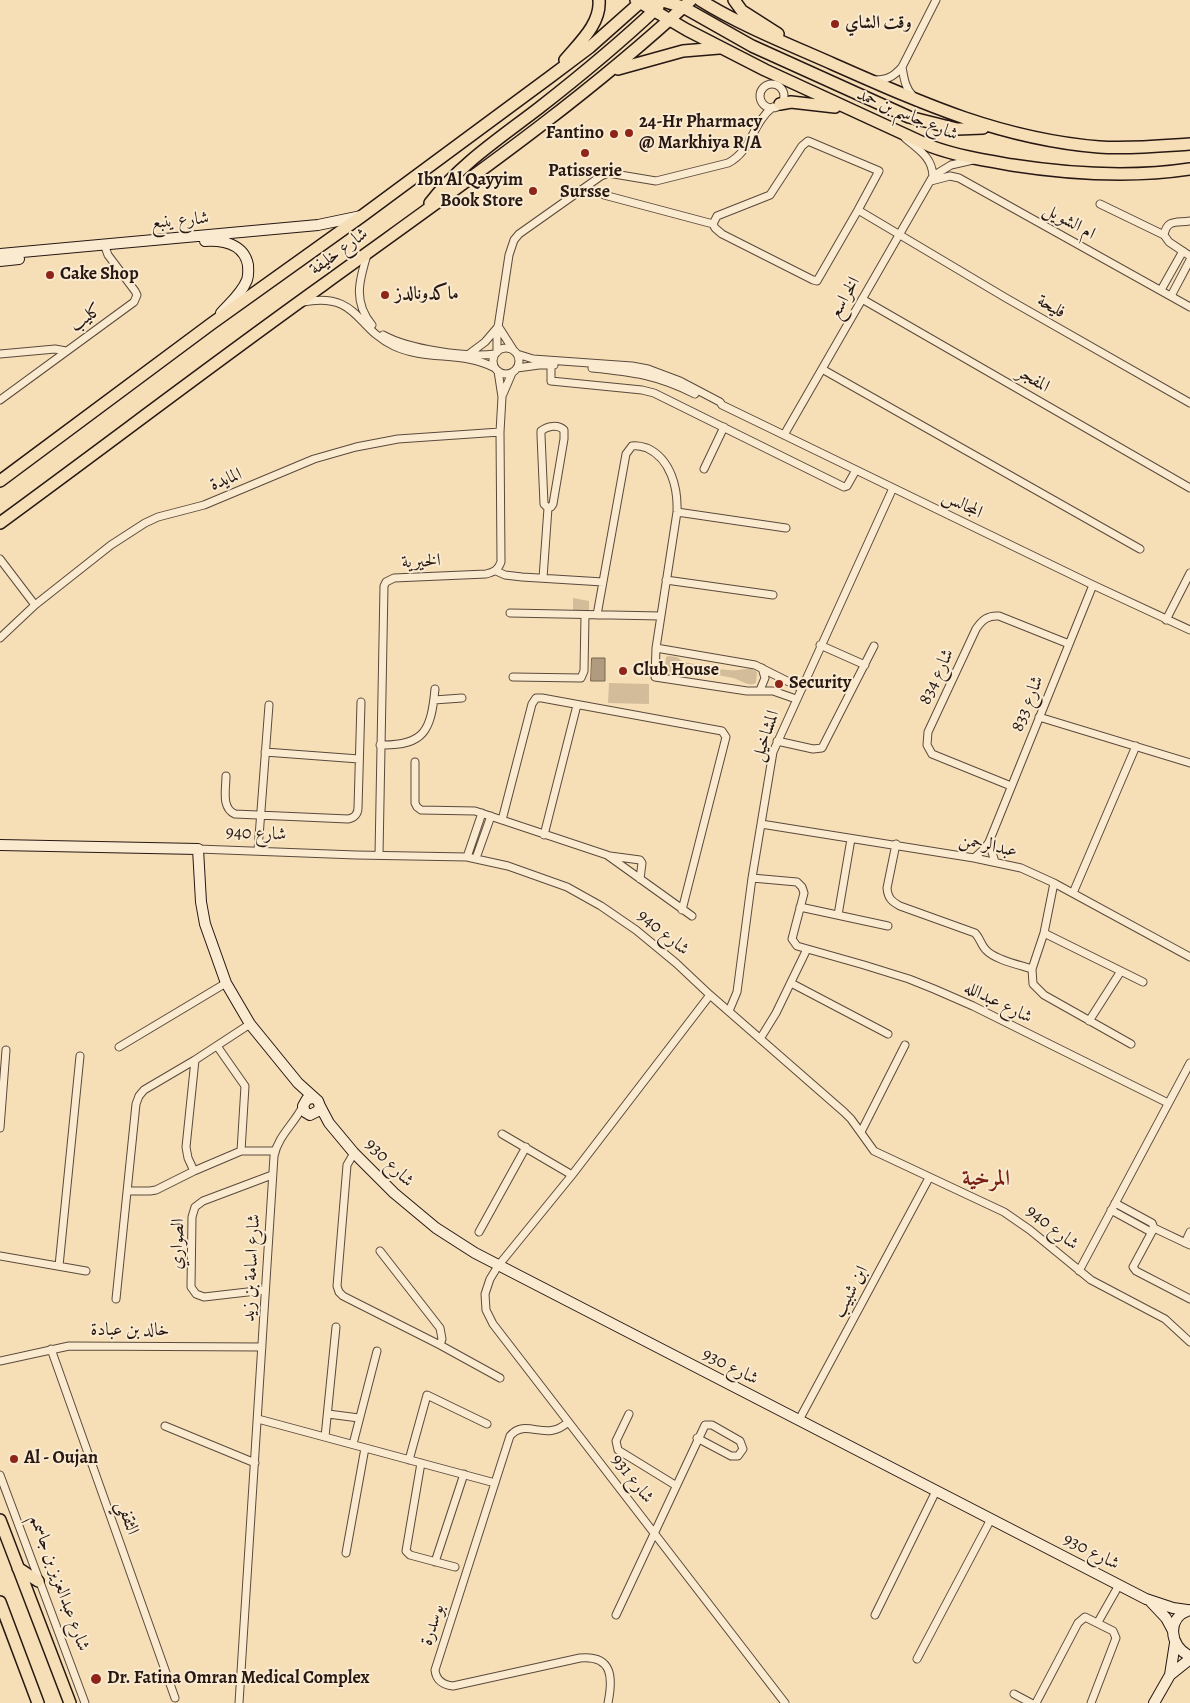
<!DOCTYPE html>
<html>
<head>
<meta charset="utf-8">
<style>
	body { margin:0 }
	canvas { display:block; background:#f6deb6 }
</style>
</head>
<body>
<canvas width="1190" height="1703"></canvas>
<script>
const g = document.querySelector('canvas').getContext('2d');
g.lineJoin = 'round';
function fillPath(path, color) {
  g.fillStyle = color;
  g.fill(path, 'evenodd');
}
function stroke(path, color, width, dash) {
  g.strokeStyle = color;
  g.lineWidth = width;
  g.lineCap = dash ? 'butt' : 'round';
  g.setLineDash(dash || []);
  g.stroke(path);
}
function label(font, color, halo, rows, align = 'center') {
  g.font = font + ' Alegreya,Amiri,serif';
  g.lineWidth = 4;
  g.setLineDash([]);
  g.textBaseline = 'middle';
  g.strokeStyle = halo;
  g.fillStyle = color;
  for (const [text, x, y, turn = 0] of rows) {
    g.save();
    g.translate(x, y);
    g.rotate((+turn || 0) * Math.PI / 180);
    g.textAlign = isNaN(turn) ? turn : align;
    if (halo) g.strokeText(text, 0, 0);
    g.fillText(text, 0, 0);
    g.restore();
  }
}
const green = new Path2D(`
	M573 598 589 601V611L573 612Z
	M668 656 677 657 683 662C697 664 725 672 738 670 746 669 751 667 757 672L756 683C747 687 742 680 733 678 716 674 699 673 682 670L675 673 666 671 665 669 666 657Z
	M609 683 649 684V704L608 703Z`);
const water = new Path2D(`
	M592 658H605V681H591Z`);
const street = new Path2D(`
	M902 67C904 78 905 88 913 96
	M875 80C888 80 894 76 902 67L936 0
	M760 96a12 12 0 1 1 24 0a12 12 0 1 1-24 0Z
	M905 138C919 150 932 157 933 176
	M931 181 950 176 959 178 1190 307
	M604 195 713 224 715 228 722 234 813 280 817 281 858 210 879 171 808 141 802 146 770 195 717 216 713 224
	M1100 204 1164 235
	M858 210 1006 298 1190 403
	M1190 221C1176 223 1167 219 1164 235L1169 242 1190 256
	M367 255C359 281 353 302 372 325
	M1161 290 1183 251
	M1171 296 1190 260
	M862 299 1190 488
	M303 302C359 292 355 328 394 346 426 361 464 351 495 368
	M498 326 514 351
	M383 335C408 349 467 358 495 354
	M493 361a13 13 0 1 1 26 0a13 13 0 1 1-26 0Z
	M497 352V334L509 255 514 240 519 234 601 176 608 173 656 181 728 163C752 151 752 123 773 107
	M0 354 55 349 66 351
	M469 354 485 342 497 328
	M517 354 533 359 632 366 648 369 680 381 720 402 722 405 784 435 1093 585 1190 630
	M551 365V381L642 390 654 393 844 487 847 486 856 470
	M517 368 539 365H554
	M592 368C633 372 657 375 695 394
	M822 369 1140 549
	M503 394 512 373
	M0 400 134 302 137 295 135 291 108 255 104 244
	M784 435 933 176 951 165 973 160
	M704 469 724 427
	M677 512 786 528
	M0 559 35 605
	M496 571 505 575 522 577 603 582
	M543 578 548 508 544 504 541 435V431C547 426 558 424 564 430V439L553 504 551 507 548 508
	M666 580 773 595
	M510 613 661 616
	M597 615 626 454 632 446C637 445 641 446 647 448 671 459 678 488 677 512L656 648 655 677 747 691H773L796 699
	M1166 620 1190 573
	M0 638 35 605 111 545 145 523 158 517 204 505 314 459 356 447 398 439 500 432
	M820 645 865 665
	M656 648 755 665 801 688
	M513 677 581 678 584 671 585 615
	M760 690 765 678 762 668
	M434 700 462 698
	M1039 717 1190 763
	M777 741 813 749 822 748 874 646
	M380 745C425 746 431 730 435 689
	M265 752 359 759
	M415 762V803L417 807 421 810 475 811 607 855 692 916
	M226 776C226 789 221 808 235 814L348 819C354 818 358 814 358 808L361 702
	M1011 786 932 754 927 745 928 732 976 629C982 620 988 615 999 616L1069 644
	M502 820 532 704 536 698H542L722 731 726 737 682 910
	M761 824 974 858 1021 868 1054 883 1190 957
	M544 835 577 705
	M991 838V849L995 862
	M896 844 887 888C888 898 891 901 900 906L975 933C980 938 981 945 986 950 995 960 1020 965 1032 969
	M198 849 356 855 467 857 508 866 567 887 601 906 636 930 676 963 710 995 844 1112 851 1119 874 1151 1004 1212 1030 1230 1091 1280 1165 1319 1190 1342
	M258 850 269 705
	M379 855 384 586 386 582 394 578 486 574C494 572 498 570 501 562L500 432 502 397 498 371
	M610 856 640 860 642 863 640 879
	M467 857 482 813
	M476 858 491 816
	M974 858 985 848 989 842 1093 585
	M752 878 797 882 802 887 804 893 792 939 797 946 864 965 909 979 934 989 973 1006 1168 1103
	M1054 883 1044 933 1032 969 1033 984 1044 995 1131 1044
	M1073 893 1136 746
	M800 907 888 926
	M838 915 851 839
	M1044 933 1143 982
	M791 983 888 1034
	M710 995 572 1175 498 1266 490 1279 485 1294 486 1310 493 1324 785 1703
	M729 1011 737 992 752 878 773 752 893 488
	M1089 1021 1121 971
	M760 1039 776 1013 807 949
	M119 1047 226 983
	M0 1128 6 1050
	M861 1132 905 1045
	M502 1134 572 1175
	M241 1151H275
	M354 1153 347 1165 337 1286 339 1292 343 1296 440 1345 500 1378
	M194 1171 188 1158 186 1147 195 1060
	M129 1191H150L156 1190 194 1171 241 1151 245 1086 217 1046
	M1115 1203 1152 1223 1154 1228
	M1111 1210 1151 1232
	M479 1232 526 1147
	M1185 1243 1190 1232
	M1190 1245 1154 1228 1133 1267 1136 1271 1190 1299
	M380 1251 440 1328 442 1339 440 1345
	M0 1256 86 1271
	M59 1266 80 1056
	M1079 1271 1190 1063
	M265 1290 204 1297 196 1294 191 1287 192 1217 195 1207 203 1201 272 1175
	M116 1299 136 1104 139 1096 144 1090 195 1060 250 1024
	M51 1349 175 1698
	M0 1361 69 1346 262 1347
	M328 1414 359 1418
	M629 1414 616 1441 618 1450 675 1485
	M258 1419 495 1483
	M799 1420 929 1178
	M568 1422C546 1443 526 1417 510 1436L435 1670C436 1680 443 1685 453 1686L580 1658C613 1655 613 1678 608 1703
	M165 1426 255 1463
	M325 1437 336 1327
	M353 1444 377 1351
	M409 1460 427 1395 487 1424
	M421 1463 406 1551 410 1555 455 1567
	M0 1475 85 1703
	M346 1553 365 1448
	M435 1562 464 1474
	M616 1615 705 1425H712L740 1441 743 1449 738 1456H731L697 1438
	M875 1615 936 1491
	M1098 1622 1119 1585
	M917 1659 991 1519
	M1014 1694 1031 1703
	M239 1703 274 1156C278 1136 294 1124 303 1106
	M1036 1703 1078 1623 1085 1617 1113 1631 1116 1638 1091 1703`);
const secondary = new Path2D(`
	M205 241C223 240 244 244 248 265 248 269 249 275 247 280 242 293 230 303 221 313
	M0 254 318 225 361 216
	M0 261 19 259
	M0 845 198 849 201 902 205 924 226 983 250 1024 298 1083 318 1101 320 1106 318 1111 310 1115 305 1112 303 1106 307 1099 314 1098
	M320 1106 329 1123 354 1153 394 1193 436 1228 475 1253 1146 1599 1173 1608 1187 1610
	M1151 1602 1166 1618 1173 1631
	M1190 1610C1166 1617 1169 1647 1190 1656
	M1170 1675 1190 1659
	M1154 1703 1170 1675 1175 1643`);
const primary = new Path2D(`
	M636 0 687 30 765 70 930 146C957 156 983 160 1012 165 1070 174 1131 178 1190 169
	M700 0C742 26 788 44 833 64 921 103 1001 139 1099 147 1129 149 1160 146 1190 144
	M734 0 742 11 778 34
	M640 3 663 1 683 7 752 46 909 117 957 129 983 128
	M565 60C579 43 601 24 599 0
	M618 69 683 51 719 48
	M780 104 791 102 835 107
	M430 203C460 164 500 138 539 108 580 76 620 43 658 7
	M0 481 211 324 362 216 550 77 590 47 643 0
	M0 523C108 444 214 363 323 285 448 194 577 106 691 0
	M0 1520 70 1703
	M18 1568 38 1581
	M0 1602 38 1703`);
const markers = [
	[835,24,5,"#8f2418"],
	[629,133,5,"#8f2418"],
	[614,134,5,"#8f2418"],
	[585,153,5,"#8f2418"],
	[533,191,5,"#8f2418"],
	[50,275,5,"#8f2418"],
	[385,295,5,"#8f2418"],
	[623,671,5,"#8f2418"],
	[779,684,5,"#8f2418"],
	[14,1459,5,"#8f2418"],
	[96,1679,6,"#8f2418"]
];
const poiNames = [
	["وقت الشاي",845,24],
	["24-Hr Pharmacy",639,123],
	["@ Markhiya R/A",639,144],
	["Fantino",604,134,"right"],
	["Patisserie",585,172,"center"],
	["Sursse",585,193,"center"],
	["Ibn Al Qayyim",523,181,"right"],
	["Book Store",523,202,"right"],
	["Cake Shop",60,275],
	["ماكدونالدز",395,295],
	["Club House",633,671],
	["Security",789,684],
	["Al - Oujan",24,1459],
	["Dr. Fatina Omran Medical Complex",107,1679]
];
const streetNames = [
	["شارع جاسم بن حمد",907,115,23],
	["شارع ينبع",180,221,-5],
	["ام الشويل",1069,222,29],
	["شارع خليفة",339,252,-36],
	["الخراسع",845,298,-60],
	["فليحة",1051,307,30],
	["كليب",86,318,-35],
	["المفجر",1033,380,30],
	["المايدة",226,480,-22],
	["المجالس",962,505,26],
	["الخيرية",421,562,-3],
	["شارع 834",937,677,-65],
	["شارع 833",1028,704,-68],
	["المشاخيل",766,736,-71],
	["شارع 940",256,834,2],
	["عبدالرحمن",988,846,12],
	["شارع 940",663,933,39],
	["شارع عبدالله",998,1003,26],
	["شارع 930",389,1163,45],
	["شارع 940",1052,1228,38],
	["الصواري",178,1244,-88],
	["شارع اسامة بن زيد",252,1268,-87],
	["ابن شبيب",851,1292,-62],
	["خالد بن عبادة",130,1331],
	["شارع 930",730,1367,27],
	["شارع 931",632,1479,52],
	["الثقفي",127,1518,70],
	["شارع 930",1091,1552,27],
	["شارع عبدالعزيز بن جاسمم",59,1583,70],
	["بوسدرة",433,1625,-72]
];
const districtNames = [
	["المرخية",986,1180]
];
fillPath(green, '#d3bc9a');
fillPath(water, '#b09b7f');
stroke(water, '#796754', 1);
stroke(street, '#5b4a3c', 9);
stroke(secondary, '#271813', 12);
stroke(primary, '#271813', 14);
stroke(street, '#f9ead0', 7);
stroke(secondary, '#f9ead0', 10);
stroke(primary, '#f6deb6', 11);
for (const [x, y, r, color] of markers) {
  const dot = new Path2D();
  dot.arc(x, y, r, 0, 2 * Math.PI);
  g.fillStyle = color;
  g.fill(dot);
  stroke(dot, '#f9ead0', 2);
}
label('bold 18px', '#271813', '#f9ead0', poiNames, 'left');
label('18px', '#271813', '#f9ead0', streetNames);
label('bold 22px', '#7a1f14', '#f9ead0', districtNames);
</script>
</body>
</html>
